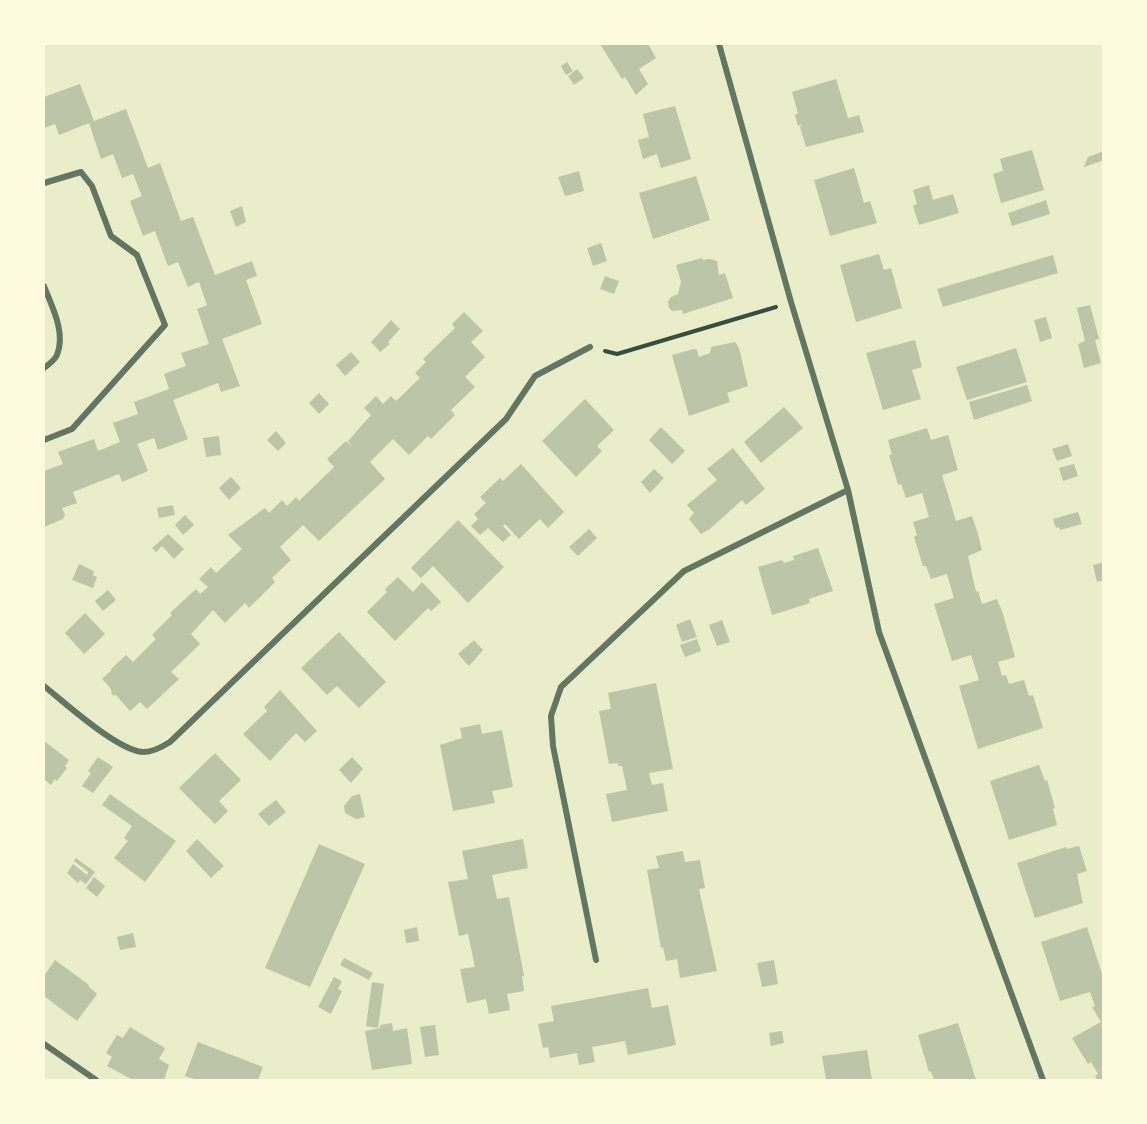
<!DOCTYPE html>
<html>
<head>
<meta charset="utf-8">
<style>
	body { margin:0 }
	#map { position:relative; width:1147px; height:1124px; overflow:hidden; background:#e9edc9; font-family:"DejaVu Sans",sans-serif }
	canvas { display:block }
	.frame { position:absolute; inset:0; border:45px solid #fefae0; pointer-events:none }
</style>
</head>
<body>
<div id="map">
<canvas width="1147" height="1124"></canvas>
<div class="frame"></div>
</div>
<script>
const g = document.querySelector('canvas').getContext('2d');
g.lineJoin = 'round';
function fillPath(path, color) {
  g.fillStyle = color;
  g.fill(path, 'evenodd');
}
function stroke(path, color, width, dash) {
  g.strokeStyle = color;
  g.lineWidth = width;
  g.lineCap = dash ? 'butt' : 'round';
  g.setLineDash(dash || []);
  g.stroke(path);
}
const building = new Path2D(`
	M600 44H648L656 58 639 69 648 84 636 95 625 77 622 79Z
	M567 62 573 71 566 75 561 66Z
	M577 69 584 78 574 85 568 76Z
	M836 79 848 118 859 115 864 132 806 147 800 127 802 124 798 126 795 115 798 113 792 92Z
	M80 84 94 121 126 109 148 168 160 163 181 221 193 217 215 275 252 261 257 276 246 280 262 324 222 339 240 386 221 392 218 383 173 400 188 439 158 450 154 438 137 444 148 471 122 482 119 474 73 492 77 503 62 508 65 515 63 519 44 527V471L63 464 58 452 94 439 98 451 120 442 113 423 138 414 134 402 169 389 164 374 186 366 181 353 209 344 197 309 207 305 199 282 188 287 178 262 168 266 155 231 143 236 130 201 142 196 133 174 122 178 113 154 101 159 89 123 59 135 55 124 44 128V97Z
	M675 106 691 159 661 168 657 154 643 159 638 140 649 137 643 114Z
	M1032 150 1044 190 1001 203 993 174 1003 171 1000 159Z
	M1104 151V160L1084 167 1088 157Z
	M854 168 864 203 870 201 877 223 830 236 814 180Z
	M579 171 584 191 565 196 558 177Z
	M696 176 710 220 653 239 639 193Z
	M929 185 933 200 953 194 959 213 919 225 913 206 917 204 913 190Z
	M1046 200 1050 214 1012 226 1008 213Z
	M242 206 246 222 236 227 230 211Z
	M601 243 607 261 593 266 587 248Z
	M879 254 884 270 891 268 902 308 856 322 840 265Z
	M1053 255 1058 273 943 307 937 289Z
	M702 258 703 260 710 259 717 261 719 275 725 273 733 298 683 314 682 310 672 311 669 308 668 301 671 297 678 294 681 282 676 265Z
	M605 276 619 281 614 294 600 289Z
	M1090 305 1099 339 1095 340 1101 363 1084 368 1078 344 1085 341 1077 308Z
	M464 312 483 331 471 342 485 357 465 377 475 387 451 410 455 415 431 439 428 436 409 455 393 439 370 462 385 479 319 541 303 525 280 547 291 560 272 578 275 582 249 608 245 603 225 623 213 610 191 634 200 644 171 672 179 679 147 709 140 702 130 711 115 694 114 696 111 693 112 692 109 686 102 679 112 670 111 669 126 655 133 662 156 639 152 635 172 615 170 613 196 589 200 594 208 587 199 579 211 567 216 573 242 549 228 535 265 508 269 513 282 500 287 506 296 497 299 501 334 467 327 459 346 441 353 447 348 441 371 415 364 408 376 396 383 404 391 396 396 401 420 378 415 373 426 362 423 359 455 328 452 324Z
	M1046 317 1052 338 1040 342 1034 320Z
	M391 320 400 329 388 342 390 344 380 352 371 342Z
	M915 340 922 367 912 370 921 399 883 410 866 353Z
	M735 342 739 348 748 386 727 393 730 402 689 416 672 355 694 349 697 350 699 357 710 353 711 347Z
	M1016 348 1027 382 967 400 956 367Z
	M351 352 360 362 345 376 336 365Z
	M1027 385 1032 401 974 420 969 402Z
	M319 393 329 404 319 414 309 403Z
	M585 399 614 430 597 446 602 451 576 477 542 441Z
	M784 407 803 428 761 463 744 442Z
	M661 427 685 451 672 464 649 440Z
	M927 428 931 440 948 435 958 470 942 475 956 521 972 516 978 534 982 550 968 556 976 592 978 591 982 604 997 599 1003 614 1015 657 998 662 1002 676 1006 675 1009 684 1024 680 1029 696 1033 695 1043 728 978 749 959 686 979 680 971 655 952 661 934 604 954 598 947 574 931 579 926 566H923L914 537 917 535 913 522 929 517 922 493 906 498 901 484 898 485 889 455H892L888 440Z
	M276 431 286 443 278 451 267 440Z
	M219 436 221 455 206 457 203 438Z
	M1068 444 1072 456 1057 461 1052 449Z
	M733 448 765 489 746 505 742 500 710 529 701 534 689 519 694 513 687 505 717 480 707 469Z
	M521 464 564 512 548 528 540 519 519 539 505 524 503 526 511 535 503 542 488 528 480 535 471 526 478 519 474 514 486 503 480 497 500 478 503 481Z
	M1074 464 1078 476 1063 481 1059 468Z
	M654 469 664 478 650 493 641 482Z
	M231 477 241 488 229 500 219 488Z
	M173 505 175 515 159 518 157 508Z
	M1078 512 1082 524 1060 530 1059 527 1056 528 1053 519Z
	M185 515 194 525 183 535 175 525Z
	M458 520 504 567 468 603 433 566 421 578 411 568Z
	M589 529 597 538 578 556 569 547Z
	M168 534 184 549 174 559 162 546 156 552 152 548Z
	M818 548 833 591 809 599 810 603 772 615 758 567 782 560 784 563 794 560 793 556Z
	M1104 562V580L1097 582 1093 565Z
	M79 564 94 571 93 575 97 577 93 588 72 580Z
	M398 577 413 592 422 582 441 602 431 611 428 608 395 641 367 612 387 592 385 589Z
	M108 590 116 600 103 611 95 601Z
	M85 613 105 634 84 654 65 633Z
	M690 619 697 637 682 642 676 625Z
	M722 620 730 642 717 646 709 625Z
	M339 632 386 682 359 708 337 686 327 695 301 668Z
	M697 639 701 651 685 657 680 645Z
	M474 640 483 650 469 666 458 654Z
	M656 683 673 769 649 773 652 785 663 783 668 811 612 822 606 794 627 790 622 766H618V763L609 764 599 711 611 709 608 693Z
	M280 690 317 731 305 742 296 733 270 761 243 734 267 711 264 707Z
	M480 724 482 734 502 730 513 787 492 791 495 803 453 811 440 745 462 738 460 728Z
	M44 741 69 760 65 766 67 768 57 781 55 779 51 785 44 779Z
	M215 753 241 780 219 801 228 811 215 824 179 788Z
	M98 757 113 767 93 793 82 786 91 773 88 771Z
	M352 757 363 769 351 783 339 770Z
	M1039 765 1045 781 1047 780 1055 808 1053 809 1057 825 1009 840 990 781Z
	M110 794 176 841 145 882 114 858 128 841 124 838 132 826 102 805Z
	M360 794 365 817 356 819 345 813 344 806 352 796Z
	M276 800 286 812 269 826 258 814Z
	M197 839 224 866 211 878 186 851Z
	M523 839 528 868 492 875 497 899 509 897 524 976H522L524 991 507 994 510 1010 489 1014 486 999 467 1003 460 969 475 967 468 934 459 936 448 882 468 879 462 851Z
	M319 844 365 864 310 987 265 968Z
	M1079 846 1087 871 1077 874 1083 903 1035 918 1017 863 1066 847 1067 849Z
	M683 851 685 862 700 860 705 888 699 889 717 971 680 978 677 959 666 961 663 947 661 948 647 870 659 868 656 856Z
	M76 858 95 872 86 884 80 880 78 883 67 873 73 864 87 875 88 872 74 861Z
	M94 877 105 886 97 897 86 888Z
	M417 927 419 941 406 943 404 930Z
	M1087 927 1104 980V1080H1097L1095 1076 1098 1074 1091 1062 1088 1064 1072 1038 1101 1022 1092 1007 1095 1006 1090 992 1060 1001 1041 942Z
	M133 933 136 947 120 950 117 937Z
	M344 958 373 973 369 980 340 965Z
	M55 960 89 985 88 986 97 994 77 1021 44 996V976Z
	M774 960 778 984 762 987 757 963Z
	M334 977 342 981 338 989 342 991 331 1014 318 1007Z
	M372 982 384 984 378 1028 366 1026Z
	M648 988 652 1008 668 1005 676 1045 628 1055 625 1041 592 1047 595 1062 579 1065 577 1053 550 1058 548 1047 543 1048 538 1024 554 1021 551 1006Z
	M392 1023 393 1031 407 1028 412 1064 372 1070 365 1031 380 1028V1025Z
	M958 1023 976 1080H934L931 1071 929 1072 918 1035Z
	M435 1025 439 1055 425 1057 420 1027Z
	M130 1027 165 1048 159 1059 169 1065 164 1080H133L107 1066 112 1057 106 1053 117 1035 123 1038Z
	M782 1031 784 1043 771 1046 769 1033Z
	M198 1042 263 1067 258 1080H197L185 1076Z
	M867 1050 872 1080H826L822 1056Z`);
const path = new Path2D(`
	M605 351 617 354 776 307`);
const minor = new Path2D(`
	M719 44 791 302 848 490 879 632 1043 1080
	M44 183 81 172 92 186 111 236 137 255 165 325 72 429 44 440
	M44 286C52 307 66 332 57 355 55 360 48 365 44 368
	M44 686C64 702 119 752 144 752 153 752 162 747 170 742L506 419 535 376 590 347
	M596 960 553 746 551 716 561 687 684 571 848 490
	M44 1044 96 1080`);
fillPath(building, '#bcc5a7');
stroke(path, '#344e41', 4);
stroke(minor, '#617663', 6);
</script>
</body>
</html>
